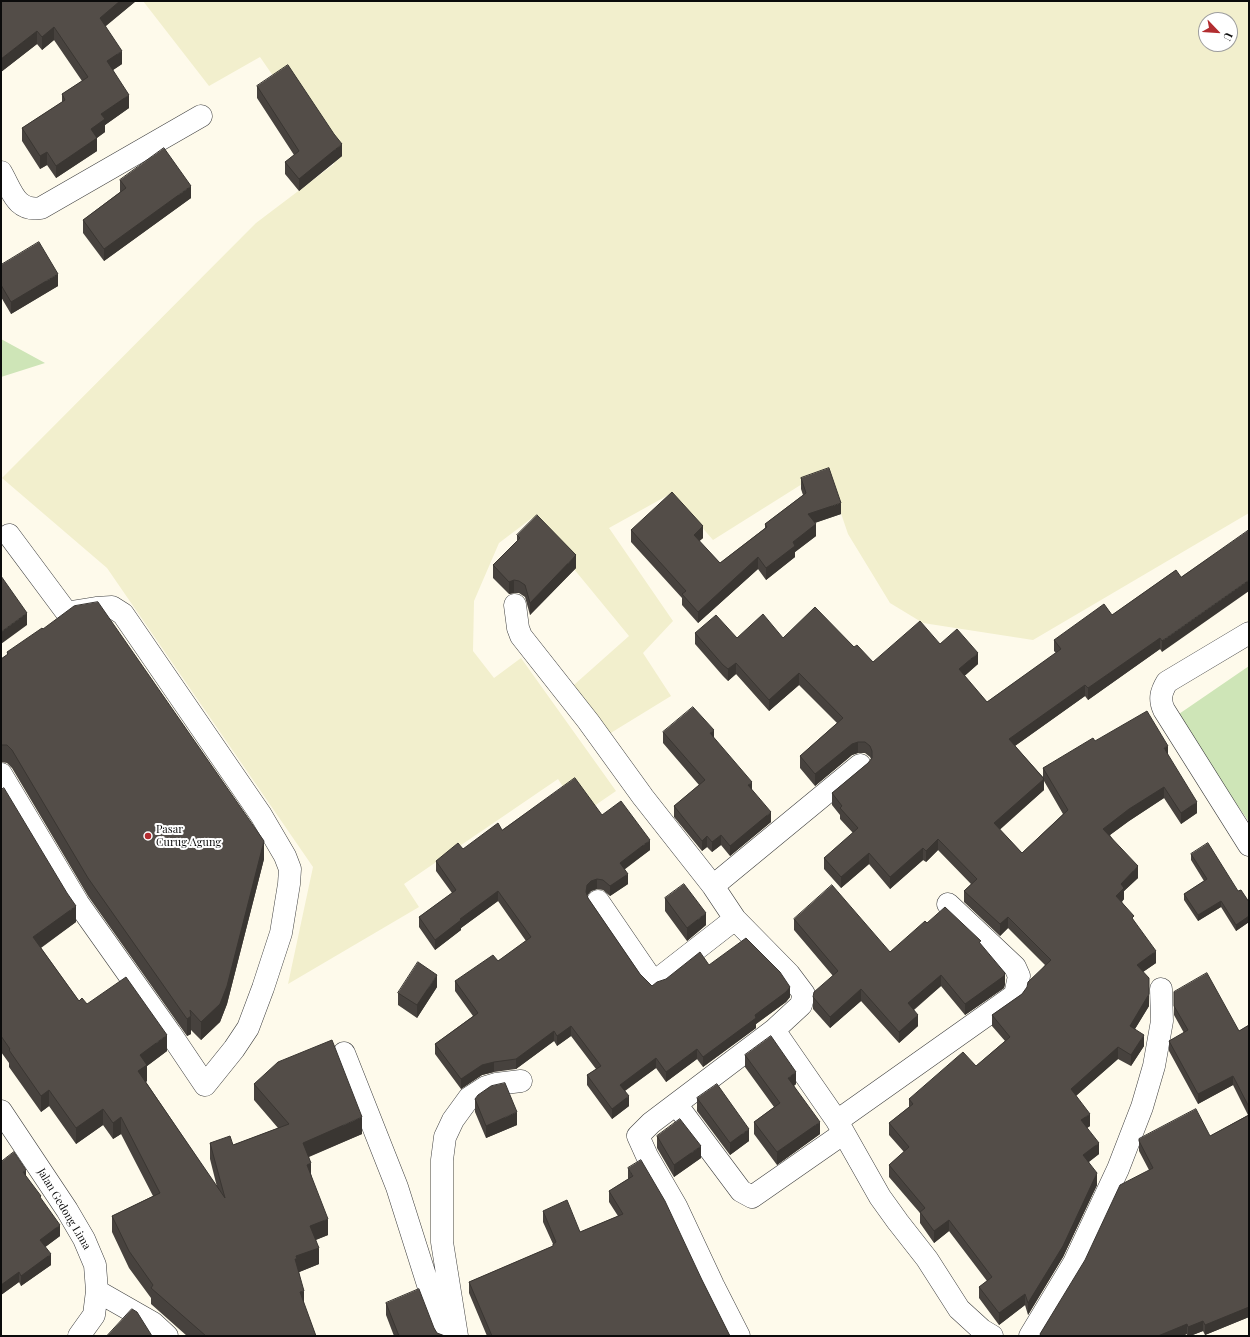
<!DOCTYPE html>
<html>
<head>
<meta charset="utf-8">
<style>
	body { margin:0 }
	#map { position:relative; width:1250px; height:1337px; overflow:hidden; background:#fefaeb; font-family:"Playfair Display",serif }
	canvas { display:block }
	.frame { position:absolute; inset:0; border:2px solid #0b0b0b; pointer-events:none }
	.north { position:absolute; left:1198px; top:12px; width:40px; height:40px; box-sizing:border-box; background:#fff; border:1px solid #9d9d9d; border-radius:50%; rotate:115deg; font-size:11px; font-weight:700; line-height:16px; text-align:center; color:#0b0b0b }
	.north::after { content:''; display:block; margin:auto; width:14px; height:18px; background:#b22d30; clip-path:polygon(50% 0,100% 100%,50% 72%,0 100%) }
</style>
</head>
<body>
<div id="map">
<canvas width="1250" height="1337"></canvas>
<div class="frame"></div>
<div class="north">U</div>
</div>
<script>
const g = document.querySelector('canvas').getContext('2d');
g.lineJoin = 'round';
function fillPath(path, color) {
  g.fillStyle = color;
  g.fill(path, 'evenodd');
}
function stroke(path, color, width, dash) {
  g.strokeStyle = color;
  g.lineWidth = width;
  g.lineCap = dash ? 'butt' : 'round';
  g.setLineDash(dash || []);
  g.stroke(path);
}
function label(font, color, halo, rows, align = 'center') {
  g.font = font + ' "Playfair Display",serif';
  g.lineWidth = 4;
  g.setLineDash([]);
  g.textBaseline = 'middle';
  g.strokeStyle = halo;
  g.fillStyle = color;
  for (const [text, x, y, turn = 0] of rows) {
    g.save();
    g.translate(x, y);
    g.rotate((+turn || 0) * Math.PI / 180);
    g.textAlign = isNaN(turn) ? turn : align;
    if (halo) g.strokeText(text, 0, 0);
    g.fillText(text, 0, 0);
    g.restore();
  }
}
const farmland = new Path2D(`
	M143 1H1249V513L1033 640 923 623 890 603 848 534 826 469 713 540 672 493 609 528 673 621 643 653 671 696 596 742 566 692 629 636 532 518 499 543 474 601 473 651 494 678 521 658 616 791 581 815 558 779 404 884 419 907 288 984 313 867 107 568 2 478 256 223 334 164 260 57 209 86ZM1206 20H1230V44H1206Z`);
const green = new Path2D(`
	M1 339 45 363 1 377Z
	M1249 666V822L1176 716Z`);
const minor = new Path2D(`
	M1 172C12 191 16 212 41 208L201 116
	M9 535 67 613
	M515 605 518 628 521 636 588 721 643 797 713 886 735 919 789 974 804 994 801 1005 774 1030 651 1123 638 1136 647 1156 676 1206 713 1285 739 1336
	M1249 633 1167 682C1161 692 1159 699 1164 710L1249 845
	M1 774 78 903 170 1033 205 1085 234 1049 248 1028 263 988 281 933 289 884 290 869 285 856 261 815 123 614 112 607 96 608 71 612
	M713 886 860 765
	M598 901 650 977 654 979H658L735 919
	M774 1030 837 1121 880 1197 898 1222 927 1259 959 1309 982 1330 992 1336
	M344 1053 397 1187 436 1310 446 1336
	M676 1104 741 1191 752 1197 844 1133
	M1 1111 67 1210 84 1239 95 1265 97 1291 94 1315 79 1336
	M837 1121 1015 995 1019 976 1015 967 948 904
	M97 1291 153 1323 167 1336
	M457 1336 442 1242V1160L445 1137 453 1120 469 1098 486 1087 496 1084 521 1081
	M1030 1336 1074 1263 1118 1169 1142 1107 1154 1066 1162 1021 1161 989`);
const wall = new Path2D(`
	M1 1H136L105 26 122 64 113 70 129 108 105 125V132L97 138V151L56 178 47 165 40 169 22 141V128L62 102V94L82 81 54 40 42 50 37 44 1 72Z
	M257 86 342 156 299 191 285 174V162L294 155 257 98Z
	M120 180 191 198 104 261 83 233V220L120 192Z
	M1 265 58 286 11 314 1 297Z
	M801 478 841 514 815 523 816 536 795 552V557L766 580 758 569 698 623 682 605V598L631 542V530L703 538 699 541 720 563 765 528V524L803 495 801 489Z
	M517 535 576 568 530 615 525 597 519 593H514L509 594 493 578V565L517 541Z
	M1176 570 1162 652 1160 649 1088 700 1085 696 1015 746 1043 777V768L1095 741 1168 755 1197 813 1181 824 1164 798 1129 821 1110 835 1138 878 1124 891V899L1122 902 1134 921 1156 963 1143 972 1149 1006 1135 1029 1144 1046 1131 1066 1118 1059 1076 1096 1090 1126 1087 1128 1099 1154 1089 1162 1097 1185 1063 1257 1028 1315 1025 1305 999 1325 979 1298V1287L987 1281 949 1231 934 1243 920 1223V1213L889 1177V1165L904 1152 889 1135V1123L909 1107V1099L976 1066 1005 1041 992 1026V1015L1022 994 1045 965 1008 928 1000 936 964 902V891L971 884 938 850 926 862 923 860 890 889 869 864 841 888 824 869V858L853 833 840 819V815L832 805V793L868 763 871 759 870 757 865 753H858L852 755 815 786 800 768V756L837 723 799 685 769 711 736 674 728 681 723 676 695 644V633L737 638H783L854 647 873 662 940 644 978 664 964 676 987 702 1056 653 1054 651V640L1112 615ZM1044 781 1063 814 1022 853 999 829 1044 790Z
	M7 652 264 859 227 1004 220 1022 201 1040 191 1030V1034L187 1036 88 896 12 768 7 763 1 762V659L7 655Z
	M663 732 714 738 752 790 771 822 730 856 721 845 712 852 707 847 702 851 674 817V806L699 785 663 743Z
	M1 790 76 922 41 948 79 1001 87 1004 167 1051 147 1066V1081L146 1082 217 1187 210 1159V1143L233 1145 278 1128 254 1100V1084L362 1134 309 1157 311 1174 328 1235 316 1240 319 1264 299 1272 304 1305 316 1336H187L151 1304V1298L129 1268 112 1232V1216L153 1196 121 1134 113 1139 103 1125 76 1144 49 1106 41 1112 9 1067V1063L1 1052Z
	M602 815 650 850 624 869 628 884 610 896 603 890 597 889 591 891 587 896 588 898 640 974 652 986 709 965 790 997 786 1002 756 1024V1028L703 1067 697 1059 666 1082 656 1068 625 1091 629 1106 612 1119 587 1085V1075L596 1069 571 1036 557 1046 554 1041 516 1069 494 1072 482 1075 461 1089 435 1054V1044L473 1016 455 991V981L498 961 526 941 498 901 461 928V930L435 950 419 927V917L452 893 436 871V861L463 849 502 830Z
	M1191 854 1238 891 1249 902V922L1236 931 1221 907 1198 921 1184 900V894L1204 881 1191 860Z
	M665 898 706 925 687 941 665 911Z
	M794 919 890 952 927 923 981 945 1005 984 1004 988 965 1015 941 986 914 1010 918 1026 899 1043 861 1001 830 1028 813 1009V997L833 976 794 930Z
	M437 987 417 1018 398 1005V993Z
	M1174 992 1239 1031 1249 1025V1317L1205 1335 1203 1331 1190 1336H1187V1334L1182 1336H1040V1334L1149 1170 1139 1151V1141L1210 1136 1248 1115 1233 1085 1198 1104 1169 1051V1041L1184 1033 1174 1015Z
	M745 1055 796 1084 794 1086 820 1134 777 1165 754 1134V1122L774 1107 745 1067Z
	M697 1098 749 1141 730 1155 697 1111Z
	M475 1099 517 1125 486 1138 475 1112Z
	M657 1136 701 1158 674 1177 657 1148Z
	M1 1162 26 1176 41 1200 60 1236 45 1247 51 1265 21 1286 19 1282 1 1295Z
	M628 1168 702 1280 730 1336H487L469 1293V1282L553 1246V1244L543 1222V1211L580 1232 618 1216 609 1202V1191L628 1179Z
	M386 1303 434 1328 437 1333 445 1336H394L386 1315Z`);
const shadedWall = new Path2D(`
	M120 1H136L100 31V18Z
	M54 27V40L42 50V37Z
	M37 31V44L1 72V59Z
	M122 51V64L107 74V61Z
	M129 95V108L105 125V132L91 142V129L101 114Z
	M97 138V151L56 178V166Z
	M342 144V156L299 191V179Z
	M47 152V165L40 169V156Z
	M191 186V198L104 261V249Z
	M58 274V286L11 314V302Z
	M841 503V514L808 525V514Z
	M816 524V536L795 552V557L766 580V568L793 542Z
	M703 526V538L694 546V535Z
	M576 555V568L530 615V603Z
	M758 557V569L698 623V612Z
	M514 580V593L509 594V582Z
	M1249 580V591L1162 652V641Z
	M27 613V625L1 644V632Z
	M1160 638V649L1088 700V688Z
	M978 653V664L959 681V669Z
	M736 663V674L728 681V669Z
	M799 673V685L769 711V700Z
	M1085 685V696L1009 750V739Z
	M714 730V741L710 733Z
	M858 742V753L852 755 815 786V774L852 744Z
	M1168 746V757L1164 748Z
	M1044 779V790L994 835V823Z
	M752 782V792L748 785Z
	M1164 787V798L1129 821 1103 840V829L1129 809Z
	M1197 802V813L1181 824V813Z
	M771 812V822L730 856V846Z
	M721 835V845L712 852V842Z
	M707 836V847L702 851V841Z
	M938 839V850L926 862V851Z
	M650 840V850L620 873V863Z
	M264 841V859L227 1004 220 1022 201 1040V1022Z
	M923 848V860L890 889V877Z
	M869 853V864L841 888V877Z
	M1138 866V878L1124 891V899L1116 907V896L1121 884Z
	M628 874V884L610 896V886Z
	M597 879V889L591 891 587 895 586 892 587 885 591 881Z
	M498 891V901L461 928V930L435 950V940L460 919Z
	M1221 901V907L1198 921V915Z
	M76 906V922L33 953V937Z
	M706 913V925L687 941V928Z
	M1249 916V922L1236 931V925Z
	M1008 917V928L1000 936V924Z
	M1156 951V963L1137 976V965Z
	M1005 973V984L1004 988 965 1015V1004Z
	M437 975V987L417 1018V1005Z
	M941 975V986L908 1014V1003Z
	M790 987V997L786 1002 756 1024V1028L703 1067V1057Z
	M861 989V1001L830 1028V1017Z
	M1149 994V1006L1130 1037V1026Z
	M918 1015V1026L899 1043V1032Z
	M191 1016V1034L187 1036V1019Z
	M571 1026V1036L557 1046V1036Z
	M554 1031V1041L516 1069V1059Z
	M167 1035V1051L147 1066V1081L138 1087V1071L140 1055Z
	M1144 1035V1046L1131 1066V1055Z
	M1118 1047V1059L1071 1100V1089Z
	M697 1049V1059L666 1082V1072Z
	M656 1058V1068L620 1094V1085Z
	M494 1062V1072L482 1075 461 1089V1079L482 1065Z
	M796 1072V1084L788 1090V1078Z
	M1233 1076V1085L1198 1104V1094Z
	M49 1090V1106L41 1112V1096Z
	M629 1096V1106L612 1119V1109Z
	M103 1109V1125L76 1144V1128Z
	M517 1112V1125L486 1138V1126Z
	M1090 1114V1126L1081 1132V1120Z
	M121 1117V1134L113 1139V1123Z
	M362 1117V1134L303 1159V1143Z
	M820 1122V1134L777 1165V1152Z
	M749 1129V1141L730 1155V1143Z
	M1099 1143V1154L1083 1166V1155Z
	M701 1146V1158L674 1177V1165Z
	M311 1163V1180L307 1165Z
	M26 1170V1180L23 1172Z
	M1097 1173V1185L1063 1257 1028 1315V1303Z
	M328 1219V1235L310 1242V1226Z
	M949 1220V1231L934 1243V1231Z
	M60 1225V1236L40 1251V1240Z
	M319 1248V1264L297 1273 295 1259 296 1256Z
	M51 1254V1265L21 1286V1276Z
	M19 1272V1282L1 1295V1285Z
	M304 1291V1307L300 1292Z
	M1025 1294V1305L999 1325V1313Z
	M1249 1307V1317L1205 1335V1325Z
	M1203 1321V1331L1190 1336H1188V1327Z
	M1187 1324V1334L1182 1336H1158Z`);
const building = new Path2D(`
	M1 1H120L100 18 122 51 107 61 129 95 101 114 105 119 91 129 97 138 56 166 47 152 40 156 22 128 65 100 62 94 88 77 54 27 42 37 37 31 1 59Z
	M288 65 334 134 342 144 299 179 285 162 299 151 257 86Z
	M164 148 191 186 104 249 83 220 126 188 120 180Z
	M39 242 58 274 11 302 1 285V265Z
	M829 468 841 503 808 514 816 524 793 542 795 546 766 568 758 557 698 612 682 594 686 591 631 530 672 492 703 526 694 535 720 563 767 527 765 524 806 493 801 478Z
	M537 515 576 555 530 603 525 585 519 581 514 580 509 582 493 565 520 538 517 535Z
	M1249 530V580L1162 641 1160 638 1088 688 1085 685 1009 739 1044 779 994 823 1022 853 1068 810 1043 768 1093 738 1095 741 1147 711 1168 746 1164 748 1197 802 1181 813 1164 787 1129 809 1103 829 1138 866 1121 884 1124 888 1116 896 1134 916 1132 918 1156 951 1137 965 1149 978V994L1130 1026 1144 1035 1131 1055 1118 1047 1071 1089 1090 1114 1081 1120 1099 1143 1083 1155 1097 1173 1063 1246 1028 1303 1025 1294 999 1313 979 1287 992 1277 949 1220 934 1231 920 1212 925 1208 889 1165 909 1147 889 1123 913 1104 909 1099 963 1052 976 1066 1010 1037 992 1015 1022 994 1027 987 1028 982 1051 960 1008 917 1000 924 964 891 977 879 938 839 926 851 923 848 890 877 869 853 841 877 824 858 858 828 840 808 842 806 832 793 868 763 872 758V751L870 746 865 742H858L852 744 815 774 800 756 843 718 799 673 769 700 736 663 728 669 723 665 695 633 716 615 737 638 763 614 783 638 815 607 854 647 857 645 873 662 920 621 940 644 957 629 978 653 959 669 987 702 1061 649 1054 640 1104 604 1112 615 1176 570 1181 577Z
	M1 576 27 613 1 632Z
	M98 602 264 841 227 986 220 1004 201 1022 190 1010 191 1016 187 1019 88 878 12 750 7 745H1V659L8 654 7 652 42 628 43 629 74 606Z
	M693 707 714 730 710 733 752 782 748 785 771 812 730 846 721 835 712 842 707 836 702 841 674 806 705 780 663 732Z
	M575 778 602 815 621 801 650 840 620 863 628 874 610 886 603 880 597 879 591 881 587 885 586 892 588 898 640 974 652 986 657 982 666 979 700 952 709 965 746 938 780 972 790 987 786 992 755 1015 756 1018 703 1057 697 1049 666 1072 656 1058 620 1085 629 1096 612 1109 587 1075 601 1066 571 1026 557 1036 554 1031 516 1059 494 1062 482 1065 461 1079 435 1044 478 1013 455 981 493 955 498 961 531 937 498 891 460 919 461 920 435 940 419 917 456 890 436 861 458 843 463 849 498 823 502 830Z
	M4 788 67 893 76 906 33 937 79 1001 82 998 87 1004 126 977 167 1035 140 1055 147 1065 138 1071 225 1198 210 1143 230 1136 233 1145 289 1124 254 1084 278 1062 332 1040 362 1117 303 1143 311 1163 307 1165 328 1219 310 1226 319 1248 296 1256 297 1259H295L304 1291 300 1292 316 1336H206L151 1288 153 1285 129 1251 112 1216 160 1193 121 1117 113 1123 103 1109 76 1128 49 1090 41 1096 9 1050 10 1049 1 1036V790Z
	M1208 843 1238 891 1241 890 1249 902V916L1236 925 1221 901 1198 915 1184 894 1207 879 1191 854Z
	M684 884 706 913 687 928 665 898Z
	M832 885 890 952 925 921 927 923 945 907 981 941 979 942 1005 973 1004 976 965 1004 941 975 908 1003 918 1015 899 1032 861 989 830 1017 813 997 814 992 838 971 794 919Z
	M418 962 437 975 417 1005 398 993Z
	M1207 973 1239 1031 1249 1025V1107L1233 1076 1198 1094 1169 1041 1188 1030 1174 1006V992Z
	M771 1036 796 1072 788 1078 820 1122 777 1152 754 1122 780 1103 745 1055Z
	M505 1083 517 1112 486 1126 475 1099 478 1095 491 1086Z
	M717 1084 749 1129 730 1143 697 1098Z
	M1196 1109 1210 1136 1249 1115V1307L1205 1325 1203 1321 1188 1327 1187 1324 1158 1336H1041L1040 1334 1085 1260 1120 1185 1153 1168 1139 1141V1139Z
	M680 1119 701 1146 674 1165 657 1136Z
	M14 1152 26 1170 23 1172 41 1196 40 1197 60 1225 40 1240 51 1254 21 1276 19 1272 1 1285V1250L2 1249 1 1248V1162Z
	M641 1160 665 1201 702 1280 730 1336H492L469 1282 553 1246V1244L556 1242 543 1211 567 1200 580 1232 623 1214 609 1191 633 1176 628 1168Z
	M419 1289 434 1328 437 1333 445 1336H399L386 1303Z
	M132 1309 137 1312 152 1336H107Z`);
const markers = [
	[148,836,4,"#b22d30"]
];
const poiNames = [
	["Pasar",156,830],
	["Curug Agung",156,843]
];
const streetNames = [
	["Jalan Gedong Lima",64,1209,59]
];
fillPath(farmland, '#f2efcd');
fillPath(green, '#cee5b7');
stroke(minor, '#3e3e3e', 23);
stroke(minor, '#fff', 22);
fillPath(wall, '#47423e');
fillPath(shadedWall, '#3a3632');
fillPath(building, '#534d48');
stroke(building, '#3a3632', 1);
for (const [x, y, r, color] of markers) {
  const dot = new Path2D();
  dot.arc(x, y, r, 0, 2 * Math.PI);
  g.fillStyle = color;
  g.fill(dot);
  stroke(dot, '#fff', 1.5);
}
label('11px', '#0b0b0b', '#fff', poiNames, 'left');
label('11px', '#0b0b0b', '#fff', streetNames);
</script>
</body>
</html>
